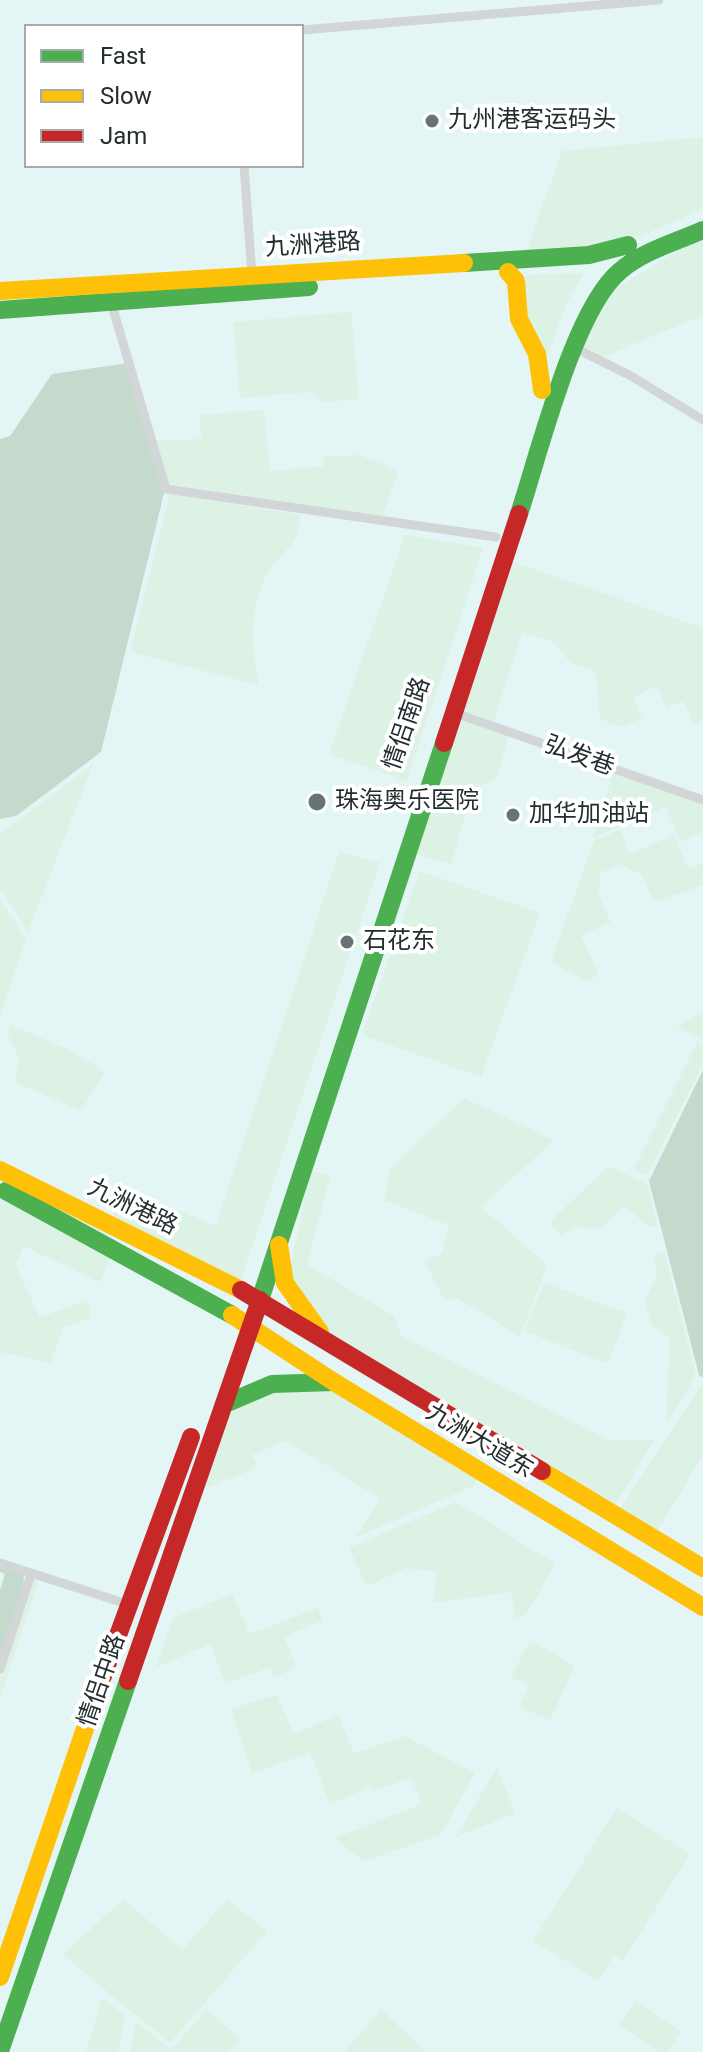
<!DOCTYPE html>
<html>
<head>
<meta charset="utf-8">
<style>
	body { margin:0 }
	#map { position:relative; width:703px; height:2052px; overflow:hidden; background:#e3f5f5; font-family:Roboto,sans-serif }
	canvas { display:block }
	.legend { position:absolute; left:24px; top:24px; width:280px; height:144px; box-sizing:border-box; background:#fff; border:2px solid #a7abac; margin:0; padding:10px 14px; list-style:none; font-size:24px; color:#222e2f }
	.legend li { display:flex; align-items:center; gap:16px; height:40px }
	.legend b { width:40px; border:2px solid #a7abac }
</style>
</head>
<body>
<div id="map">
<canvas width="703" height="2052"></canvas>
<ul class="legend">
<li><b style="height:10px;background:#4caf50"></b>Fast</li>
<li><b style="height:10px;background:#ffc107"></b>Slow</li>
<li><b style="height:10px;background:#c62828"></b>Jam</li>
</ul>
</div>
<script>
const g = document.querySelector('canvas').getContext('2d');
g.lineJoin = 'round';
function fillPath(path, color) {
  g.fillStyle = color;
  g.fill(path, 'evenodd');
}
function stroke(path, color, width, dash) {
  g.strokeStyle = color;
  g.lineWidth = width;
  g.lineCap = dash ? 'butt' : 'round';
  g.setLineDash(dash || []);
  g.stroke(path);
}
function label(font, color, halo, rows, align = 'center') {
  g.font = font + ' Roboto,"Noto Sans SC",sans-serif';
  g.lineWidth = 8;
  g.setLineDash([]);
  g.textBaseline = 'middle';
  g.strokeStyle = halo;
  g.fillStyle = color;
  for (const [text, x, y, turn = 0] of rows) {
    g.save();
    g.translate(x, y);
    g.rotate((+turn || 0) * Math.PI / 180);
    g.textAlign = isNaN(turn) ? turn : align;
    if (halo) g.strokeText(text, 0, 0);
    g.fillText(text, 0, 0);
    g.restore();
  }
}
const green = new Path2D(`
	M703 137V209L625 243 526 252 562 151Z
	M703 235V315L603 357 580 346 599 299Z
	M585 273 567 302 546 359 525 315V275Z
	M351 312 359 399 324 402 308 392 240 398 233 322Z
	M264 410 270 471 324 466 323 457 359 455 399 471 382 516 168 484 156 441 201 439 200 415Z
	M170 494 301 515C295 552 289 542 271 568 249 599 251 650 259 685L130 652Z
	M405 535 483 548 407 781 329 754Z
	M510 561 703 628V721L694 725 684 701 667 708 657 686 633 697 642 718 622 727 600 719 596 672 571 663 552 641 522 632 494 721 461 710Z
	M458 718 509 735 497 779 473 788 451 864 412 853Z
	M93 764 28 932 0 888V834Z
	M615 768 703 797V832L681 842 666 807 593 838Z
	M620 830 630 854 674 835 688 869 703 863V885L654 902 641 874 621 864 600 873 599 896 611 922 581 935 599 975 586 981 551 962 594 841Z
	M339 852 380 863 239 1285 111 1221 123 1187 216 1226Z
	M420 871 540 913 481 1077 362 1035Z
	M0 899 26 940 0 1017Z
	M703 1011V1040L677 1027Z
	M10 1025 72 1051 105 1072 81 1111 15 1082 19 1059 7 1033Z
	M697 1043 703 1046V1064L647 1175 634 1169Z
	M464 1098 554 1140 481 1207 547 1265 520 1337 458 1298 444 1300 425 1261 442 1254 449 1225 384 1200 390 1169Z
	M608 1166 647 1184 657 1226 649 1227 624 1205 600 1229 577 1227 560 1235 550 1222Z
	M310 1169 330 1176 307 1265 394 1316 401 1336 611 1441 654 1440 612 1510 330 1340 288 1280Z
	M0 1192 113 1252 100 1282 24 1246 15 1264 40 1318 86 1300 92 1317 63 1328 50 1363 0 1352Z
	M664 1252 696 1375 666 1425 670 1338 652 1325 644 1303 657 1275 654 1255Z
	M544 1283 627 1313 608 1364 525 1331Z
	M703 1383V1455L656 1533 618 1512Z
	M334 1388 480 1476 473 1486 356 1537 380 1498 286 1441 252 1455 258 1467 199 1491 228 1407 248 1396Z
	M456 1502 555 1564 526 1615 515 1618 511 1592 433 1603 437 1572 406 1568 367 1586 349 1548Z
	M31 1574 40 1576 0 1699V1669Z
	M232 1594 250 1634 317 1608 323 1620 284 1637 297 1667 274 1677 270 1667 226 1684 210 1644 156 1667 173 1618Z
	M530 1640 575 1666 550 1720 519 1707 529 1685 511 1677Z
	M277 1695 294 1734 338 1715 354 1754 404 1736 475 1773 441 1834 364 1862 335 1838 422 1804 411 1777 372 1792 370 1787 330 1804 310 1752 252 1774 231 1709Z
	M497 1767 515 1813 456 1837Z
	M617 1808 690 1854 623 1960 614 1955 598 1981 533 1941Z
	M123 1899 183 1950 227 1899 267 1931 170 2043 63 1955Z
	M102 1998 125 2016 118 2052H86Z
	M635 2001 681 2032 667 2052H660L619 2025Z
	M207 2009 240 2039 228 2052H130L136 2021 171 2050Z
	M381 2009 425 2052H345Z`);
const forest = new Path2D(`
	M129 363 165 489 101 752 16 816 0 819V439L10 436 52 374Z
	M703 1070V1378L699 1375 649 1181Z
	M0 1563 25 1572 23 1580 28 1582 0 1669V1590L5 1574 0 1572Z`);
const lane = new Path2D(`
	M302 30 659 0
	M244 166 252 275
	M111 302 166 489 496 537
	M577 349 631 376 703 420
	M458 714 703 800
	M0 1563 121 1602
	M0 1669 31 1574`);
const fast = new Path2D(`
	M464 263 589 255 628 245
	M0 310 309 287
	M519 514C539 454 574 309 620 271 643 251 676 242 703 230
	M6 1191 232 1315
	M260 1300 444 743
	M225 1404 272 1384 334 1382
	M0 2051 128 1681`);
const slow = new Path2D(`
	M508 272 516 281 519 319 537 354 542 390
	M0 291 464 263
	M0 1170 241 1290
	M279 1245 285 1283 320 1332
	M232 1315 334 1382 703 1607
	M542 1471 703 1568
	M0 1977 103 1676`);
const jam = new Path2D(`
	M444 743 519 514
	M241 1290 542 1471
	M103 1676 191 1437
	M128 1681 260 1300`);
const markers = [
	[432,121,8,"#667474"],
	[317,802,10,"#667474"],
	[513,815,8,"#667474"],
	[347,942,8,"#667474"]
];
const poiNames = [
	["九州港客运码头",448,121],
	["珠海奥乐医院",335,802],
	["加华加油站",529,815],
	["石花东",363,942]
];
const streetNames = [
	["九洲港路",313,246,-4],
	["情侣南路",408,724,-71],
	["弘发巷",579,757,20],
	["九洲港路",132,1208,26],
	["九洲大道东",479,1442,31],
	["情侣中路",103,1681,-71]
];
fillPath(green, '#dcf2e5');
fillPath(forest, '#c3dacd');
stroke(lane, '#d2d6d6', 9);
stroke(fast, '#4caf50', 18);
stroke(slow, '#ffc107', 18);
stroke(jam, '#c62828', 18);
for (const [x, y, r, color] of markers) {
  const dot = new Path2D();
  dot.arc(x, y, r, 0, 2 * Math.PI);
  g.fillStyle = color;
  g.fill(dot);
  stroke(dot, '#fff', 3);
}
label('24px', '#222e2f', '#fff', poiNames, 'left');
label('24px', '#222e2f', '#fff', streetNames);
</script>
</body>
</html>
